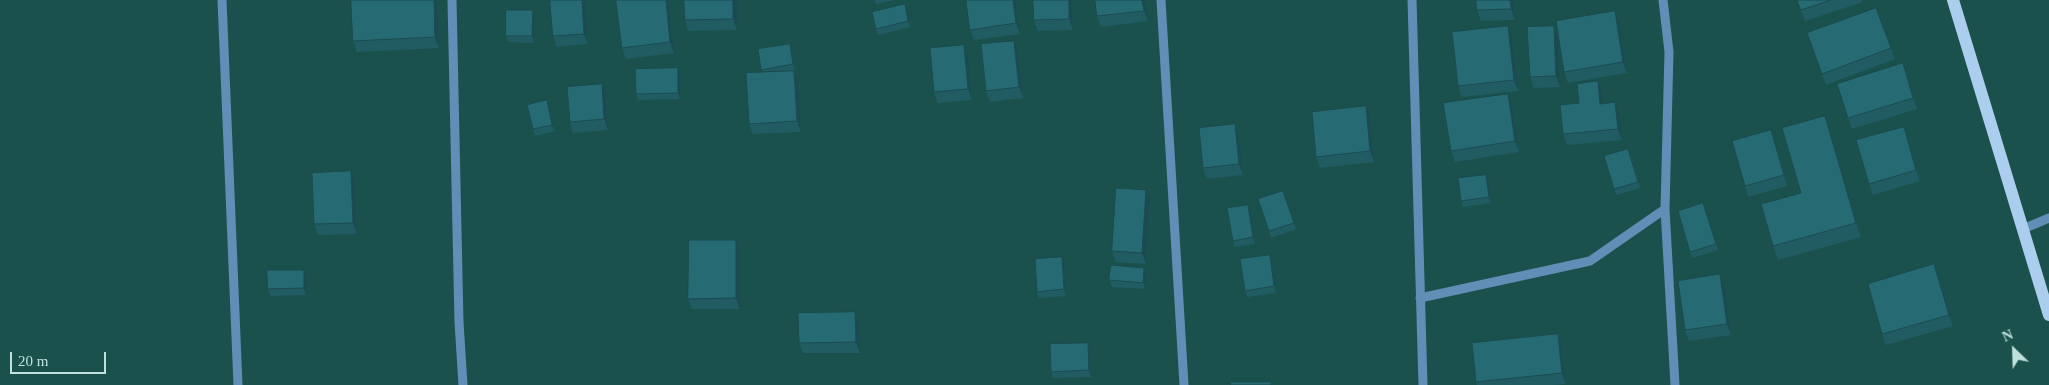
<!DOCTYPE html>
<html>
<head>
<meta charset="utf-8">
<style>
	body { margin:0 }
	#map { position:relative; width:2049px; height:385px; overflow:hidden; background:#1b514c; font-family:Georgia,serif }
	canvas { display:block }
	.north { position:absolute; left:1989px; top:325px; width:50px; height:50px; -webkit-text-stroke:4px #1b514c; paint-order:stroke; rotate:336deg; font-size:14px; font-weight:700; line-height:20px; text-align:center; color:#bfe0dc }
	.north::after { content:''; display:block; margin:auto; width:18px; height:22px; background:#bfe0dc; clip-path:polygon(50% 0,100% 100%,50% 72%,0 100%) }
	.scale { position:absolute; left:10px; top:352px; width:96px; height:22px; box-sizing:border-box; border:2px solid #bfe0dc; border-top:0; padding-left:6px; font-size:15px; line-height:18px; white-space:nowrap; color:#bfe0dc; -webkit-text-stroke:4px #1b514c; paint-order:stroke }
</style>
</head>
<body>
<div id="map">
<canvas width="2049" height="385"></canvas>
<div class="north">N</div>
<div class="scale">20 m</div>
</div>
<script>
const g = document.querySelector('canvas').getContext('2d');
g.lineJoin = 'round';
function stroke(path, color, width, dash) {
  g.strokeStyle = color;
  g.lineWidth = width;
  g.lineCap = dash ? 'butt' : 'round';
  g.setLineDash(dash || []);
  g.stroke(path);
}
function fillPath(path, color) {
  g.fillStyle = color;
  g.fill(path, 'evenodd');
}
const minor = new Path2D(`
	M222 0 238 385
	M452 0 459 322 463 385
	M1161 0 1184 385
	M1412 0 1423 385
	M1663 0 1669 52 1665 209 1675 385
	M2023 229 2049 218
	M1420 298 1590 261 1665 209`);
const major = new Path2D(`
	M1953 0 2049 315`);
const wall = new Path2D(`
	M437 0 439 48 357 52 353 41Z
	M550 0H585L588 44 557 47 553 36Z
	M668 0 674 53 626 59 622 48Z
	M684 0H737V30L688 31 685 20Z
	M875 0H894L876 4Z
	M1015 0 1020 34 974 40 970 30Z
	M1072 0 1073 30 1038 31 1034 20Z
	M1145 0 1148 21 1101 27 1097 16Z
	M1476 0H1514L1515 20 1481 21 1477 10Z
	M1797 0H1862L1863 2 1805 21Z
	M1876 8 1895 59 1826 85 1807 33Z
	M907 10 911 27 878 35 876 29Z
	M1615 11 1619 22 1627 73 1568 83 1564 72Z
	M535 16 534 43 508 42 506 36Z
	M1554 26 1558 37 1560 87 1534 88 1530 77Z
	M1512 37 1518 91 1462 97 1458 86Z
	M790 44 792 50 795 70 794 71 798 81 801 132 753 134 749 124 763 72 761 70Z
	M964 45 968 56 972 100 938 103 934 92Z
	M1018 52 1023 98 990 102 986 91Z
	M1907 74 1917 109 1852 129 1848 118Z
	M680 75V99L638 100 636 94Z
	M1602 92 1603 103 1619 113 1622 140 1567 145 1563 134 1579 103Z
	M606 95 608 130 573 133 570 122Z
	M547 100 549 107 555 131 535 136 533 129Z
	M1512 104 1519 152 1455 162 1451 151Z
	M1366 106 1370 117 1374 162 1320 168 1316 157Z
	M1825 116 1830 130 1861 237 1778 260 1773 246 1801 193Z
	M1235 124 1239 135 1243 175 1207 179 1203 168Z
	M1771 130 1775 141 1787 186 1748 197 1745 186Z
	M1908 138 1920 181 1873 195 1869 184Z
	M1631 155 1640 188 1616 195 1614 189Z
	M351 171 355 182 357 234 318 235 314 224Z
	M1489 181 1491 203 1463 207 1461 201Z
	M1283 191 1296 229 1271 238 1258 199Z
	M1150 201 1146 264 1116 262 1112 251Z
	M1703 203 1718 250 1692 258 1690 252Z
	M1248 205 1250 211 1255 244 1235 247 1233 241Z
	M736 240 740 251V309H692L688 299Z
	M1062 257 1064 263 1066 296 1039 298 1037 292Z
	M1272 261 1276 293 1247 297 1245 291Z
	M1144 268 1147 274 1145 289 1112 287 1109 280Z
	M1938 275 1953 326 1886 345 1882 334Z
	M306 276V295L270 296 268 289Z
	M1724 285 1731 335 1689 341 1685 330Z
	M855 312 859 322 860 353H803L799 343Z
	M1558 334 1561 345 1566 384 1553 385H1477L1476 382Z
	M1088 343 1090 349 1091 377 1053 378 1051 372Z`);
const shadedWall = new Path2D(`
	M434 0H437L439 48 435 37Z
	M582 0H585L588 44 584 34Z
	M666 0H668L674 53 670 42Z
	M733 0H737V30L733 19Z
	M1013 0H1015L1020 34 1016 23Z
	M1069 0H1072L1073 30 1069 19Z
	M1142 0H1145L1148 21 1144 11Z
	M1510 0H1514L1515 20 1511 9Z
	M905 4 907 10 911 27 908 21Z
	M533 10 535 16 534 43 532 36Z
	M1615 11 1619 22 1627 73 1623 62Z
	M1508 26 1512 37 1518 91 1514 80Z
	M1554 26 1558 37 1560 87 1556 76Z
	M1014 41 1018 52 1023 98 1019 87Z
	M790 44 792 50 795 70 793 64Z
	M964 45 968 56 972 100 968 89Z
	M1903 63 1907 74 1917 109 1913 98Z
	M678 68 680 75V99L678 93Z
	M794 71 798 81 801 132 797 121Z
	M1598 81 1602 92 1604 115 1600 104Z
	M602 84 606 95 608 130 604 119Z
	M1508 94 1512 104 1519 152 1515 141Z
	M547 100 549 107 555 131 552 125Z
	M1615 102 1619 113 1622 140 1618 129Z
	M1366 106 1370 117 1374 162 1370 151Z
	M1825 116 1830 130 1861 237 1856 223Z
	M1235 124 1239 135 1243 175 1239 164Z
	M1904 127 1908 138 1920 181 1916 170Z
	M1771 130 1775 141 1787 186 1784 175Z
	M351 171 355 182 357 234 353 223Z
	M1486 175 1489 181 1491 203 1489 197Z
	M1146 190 1150 201 1146 264 1142 253Z
	M1248 205 1250 211 1255 244 1253 237Z
	M736 240 740 251V309L736 298Z
	M1270 255 1272 261 1276 293 1274 286Z
	M1062 257 1064 263 1066 296 1064 289Z
	M1934 264 1938 275 1953 326 1949 315Z
	M1144 268 1147 274 1145 289 1143 283Z
	M304 270 306 276V295L304 288Z
	M1720 274 1724 285 1731 335 1727 324Z
	M855 312 859 322 860 353 856 342Z
	M1558 334 1561 345 1566 384 1562 373Z
	M1088 343 1090 349 1091 377 1089 370Z`);
const building = new Path2D(`
	M351 0H434L435 37 353 41Z
	M550 0H582L584 34 553 36Z
	M616 0H666L670 42 622 48Z
	M684 0H733V19L685 20Z
	M966 0H1013L1016 23 970 30Z
	M1033 0H1069V19L1034 20Z
	M1095 0H1142L1144 11 1097 16Z
	M1476 0H1510L1511 9 1477 10Z
	M1797 0H1831L1801 10Z
	M905 4 908 21 876 29 872 12Z
	M1876 8 1891 48 1822 74 1807 33Z
	M506 10H533L532 36H506Z
	M1615 11 1623 62 1564 72 1556 21Z
	M1508 26 1514 80 1458 86 1452 32Z
	M1554 26 1556 76 1530 77 1527 27Z
	M1014 41 1019 87 986 91 981 44Z
	M790 44 793 64 761 70 758 49Z
	M964 45 968 89 934 92 930 48Z
	M1903 63 1913 98 1848 118 1837 84Z
	M678 68V93L636 94 635 69Z
	M794 71 797 121 749 124 746 73Z
	M1598 81 1600 104 1615 102 1618 129 1563 134 1560 105 1579 103 1577 84Z
	M602 84 604 119 570 122 567 87Z
	M1508 94 1515 141 1451 151 1443 103Z
	M547 100 552 125 533 129 527 105Z
	M1366 106 1370 151 1316 157 1312 112Z
	M1825 116 1856 223 1773 246 1761 204 1801 193 1782 128Z
	M1235 124 1239 164 1203 168 1199 128Z
	M1904 127 1916 170 1869 184 1856 140Z
	M1771 130 1784 175 1745 186 1732 141Z
	M1628 149 1638 182 1614 189 1604 156Z
	M351 171 353 223 314 224 312 173Z
	M1486 175 1489 197 1461 201 1458 178Z
	M1116 188 1146 190 1142 253 1112 251Z
	M1283 191 1294 223 1269 231 1258 199Z
	M1703 203 1716 244 1690 252 1678 211Z
	M1248 205 1253 237 1233 241 1227 208Z
	M689 240H736V298L688 299Z
	M1270 255 1274 286 1245 291 1240 259Z
	M1062 257 1064 289 1037 292 1035 259Z
	M1934 264 1949 315 1882 334 1868 284Z
	M1111 265 1144 268 1143 283 1109 280Z
	M267 270H304V288L268 289Z
	M1720 274 1727 324 1685 330 1678 281Z
	M855 312 856 342 799 343 798 313Z
	M1558 334 1562 373 1476 382 1472 343Z
	M1088 343 1089 370 1051 372 1050 344Z
	M1231 382H1271V385H1231Z`);
stroke(minor, '#618eb7', 9);
stroke(major, '#abceef', 12);
fillPath(wall, '#215c63');
fillPath(shadedWall, '#1b4b50');
fillPath(building, '#266b73');
stroke(building, '#1b4b50', 1);
</script>
</body>
</html>
